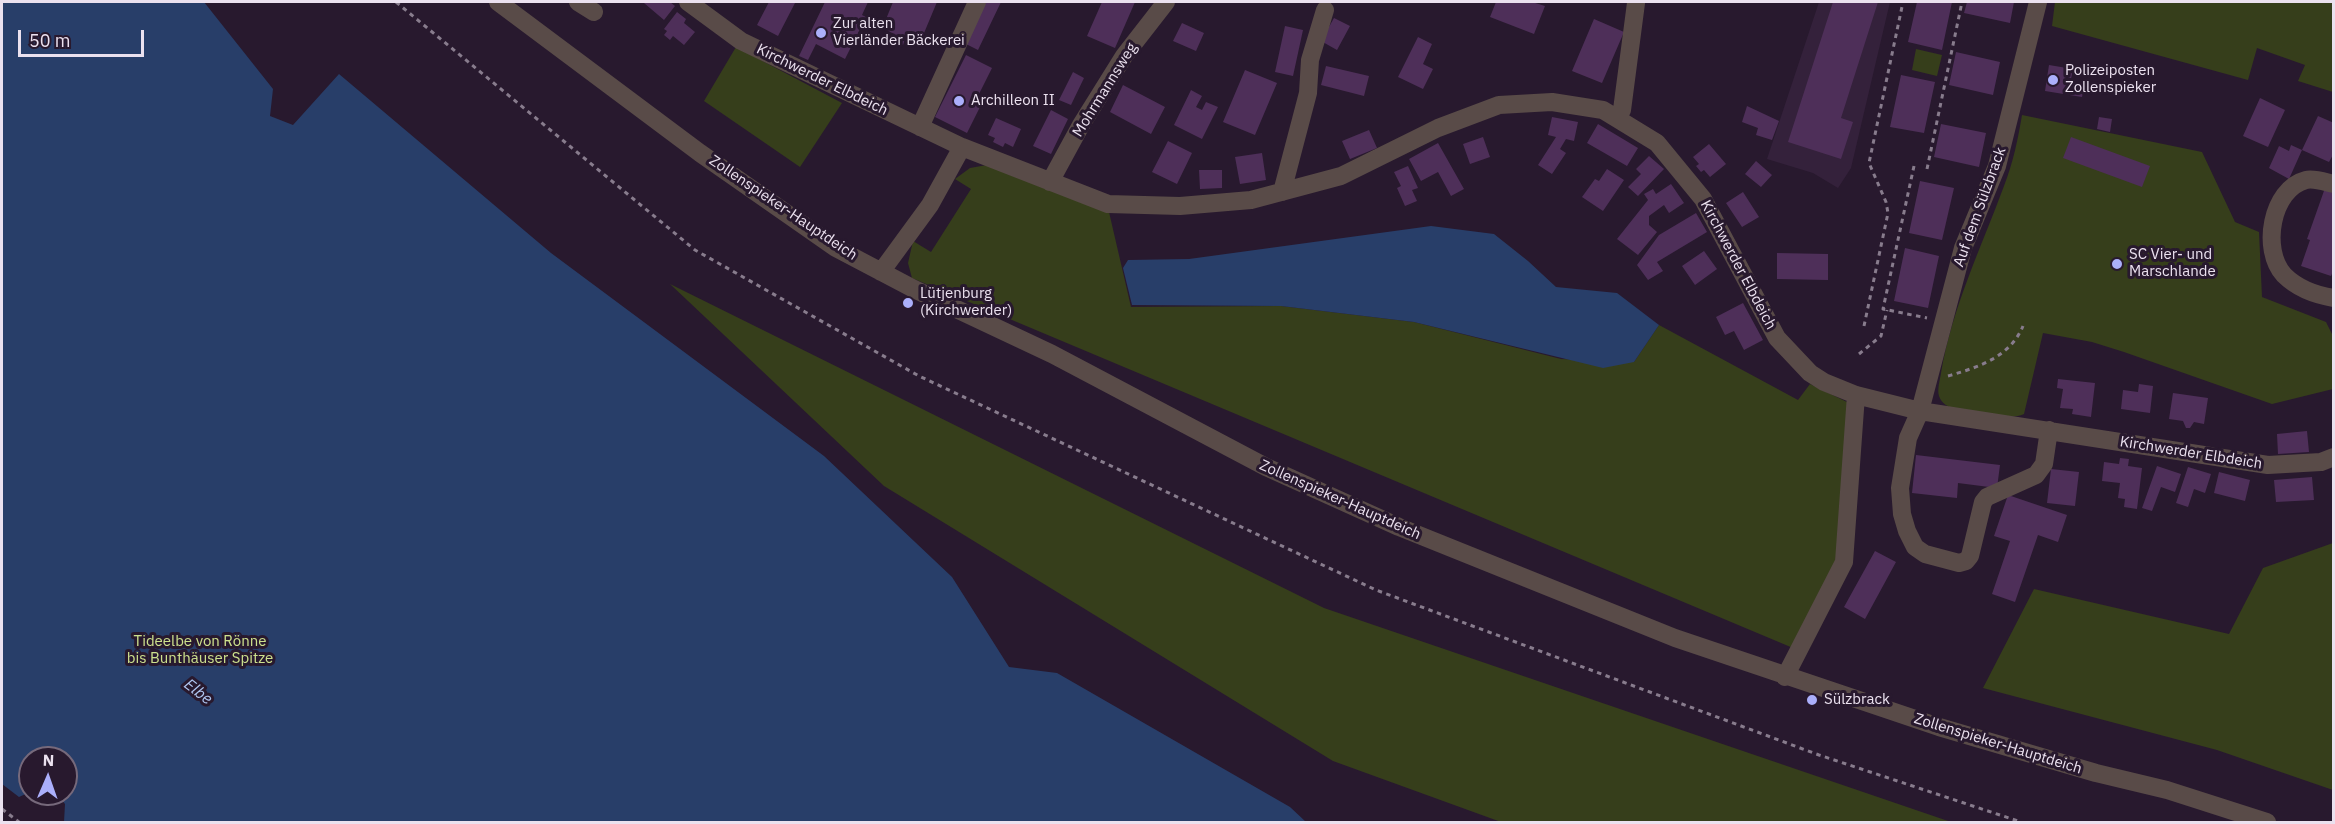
<!DOCTYPE html>
<html>
<head>
<meta charset="utf-8">
<style>
	body { margin:0 }
	#map { position:relative; width:2335px; height:824px; overflow:hidden; background:#28192e; font-family:"IBM Plex Sans",sans-serif }
	canvas { display:block }
	.frame { position:absolute; inset:0; border:3px solid #ebe1ef; pointer-events:none }
	.north { position:absolute; left:18px; top:746px; width:60px; height:60px; box-sizing:border-box; background:#28192e; border:2px solid #76697b; border-radius:50%; rotate:2deg; font-size:16px; font-weight:700; line-height:24px; text-align:center; color:#ebe1ef }
	.north::after { content:''; display:block; margin:auto; width:21px; height:27px; background:#abaffb; clip-path:polygon(50% 0,100% 100%,50% 72%,0 100%) }
	.scale { position:absolute; left:18px; top:30px; width:126px; height:27px; box-sizing:border-box; border:3px solid #ebe1ef; border-top:0; padding-left:8px; font-size:18px; line-height:21px; white-space:nowrap; color:#ebe1ef; -webkit-text-stroke:4px #28192e; paint-order:stroke }
</style>
</head>
<body>
<div id="map">
<canvas width="2335" height="824"></canvas>
<div class="frame"></div>
<div class="north">N</div>
<div class="scale">50 m</div>
</div>
<script>
const g = document.querySelector('canvas').getContext('2d');
g.lineJoin = 'round';
function fillPath(path, color) {
  g.fillStyle = color;
  g.fill(path, 'evenodd');
}
function stroke(path, color, width, dash) {
  g.strokeStyle = color;
  g.lineWidth = width;
  g.lineCap = dash ? 'butt' : 'round';
  g.setLineDash(dash || []);
  g.stroke(path);
}
function label(font, color, halo, rows, align = 'center') {
  g.font = font + ' "IBM Plex Sans",sans-serif';
  g.lineWidth = 6;
  g.setLineDash([]);
  g.textBaseline = 'middle';
  g.strokeStyle = halo;
  g.fillStyle = color;
  for (const [text, x, y, turn = 0] of rows) {
    g.save();
    g.translate(x, y);
    g.rotate((+turn || 0) * Math.PI / 180);
    g.textAlign = isNaN(turn) ? turn : align;
    if (halo) g.strokeText(text, 0, 0);
    g.fillText(text, 0, 0);
    g.restore();
  }
}
const built = new Path2D(`
	M1819 2H1890L1851 168 1838 188 1813 173 1767 159Z`);
const green = new Path2D(`
	M2055 2H2333V92L2298 81 2305 65 2257 48 2248 80 2052 26Z
	M736 47 842 103 800 167 704 101Z
	M1916 49 1942 55 1937 76 1912 70Z
	M2022 115 2202 152 2235 222 2259 232 2262 297 2326 322 2333 336V389L2272 404 2124 352 2092 342 2043 333 2024 414C2012 420 1992 414 1979 413 1966 411 1944 411 1939 396 1937 389 1940 380 1941 373 1952 308 1981 248 2004 186 2013 163 2018 139 2022 115Z
	M987 165 1109 212 1131 307 1281 306 1414 322 1561 359 1634 362 1659 325 1798 400 1810 384 1849 403 1840 557 1793 648 912 278 908 263 913 241 931 252 971 189 955 179 970 168Z
	M670 284 1324 608 1951 822H1501L1333 761 884 486Z
	M2333 543V790L2217 750 1983 688 2034 589 2229 634 2263 568Z`);
const water = new Path2D(`
	M2 2H204L273 89 270 116 293 125 339 74 551 253 824 456 952 577 1009 667 1057 673 1290 807 1306 822H64L65 804 57 794H66V758H30V792L19 797 2 784Z
	M1431 226 1494 234 1528 261 1556 287 1617 293 1659 325 1634 362 1603 368 1414 322 1281 306 1132 305 1123 268 1128 260 1189 259Z`);
const building = new Path2D(`
	M645 2H670L675 6 664 20 644 3Z
	M769 2 795 3 778 36 757 25Z
	M825 2H868L862 15 872 20 868 28 862 25 845 59 816 44 808 60 799 56Z
	M893 2H937L919 45 905 39 903 45 892 40 895 34 882 29Z
	M986 2H1001L978 50 966 44Z
	M1102 2H1135L1115 48 1087 36Z
	M1496 2H1532L1545 6 1534 34 1490 17Z
	M1833 2H1878L1841 118 1853 122 1841 159 1788 142Z
	M1917 2H1952L1942 50 1908 42Z
	M1967 2H2014L2010 23 1964 13Z
	M677 12 686 19 684 23 695 32 684 45 673 36 670 40 664 35 667 31 664 29Z
	M1334 18 1350 26 1337 50 1321 41Z
	M1594 19 1624 32 1602 83 1572 71Z
	M1182 23 1204 33 1196 51 1173 41Z
	M1285 26 1303 30 1293 76 1275 72Z
	M1418 37 1432 44 1423 64 1433 69 1423 89 1398 77Z
	M1956 52 2000 62 1993 95 1949 85Z
	M966 55 992 68 977 98 983 101 967 133 935 117Z
	M2049 65 2073 69 2070 84 2084 87 2082 97 2045 91Z
	M1326 66 1369 76 1364 96 1321 85Z
	M1245 70 1277 83 1255 135 1223 122Z
	M1073 72 1084 78 1071 105 1059 100Z
	M1901 75 1935 82 1924 133 1890 127Z
	M1123 85 1165 107 1151 134 1110 112Z
	M1191 90 1202 96 1196 107 1202 110 1206 102 1218 107 1202 139 1174 125Z
	M2260 98 2285 110 2268 147 2243 136Z
	M1747 106 1779 121 1772 140 1756 135 1758 128 1742 122Z
	M1051 110 1068 119 1051 154 1033 146Z
	M2318 116 2334 123V153L2329 162 2302 150Z
	M1552 117 1578 122 1574 141 1566 139 1560 149 1566 153 1552 174 1538 165 1556 137 1548 135Z
	M2099 117 2112 119 2110 132 2097 129Z
	M996 118 1021 129 1013 147 1005 143 1003 147 993 142 995 138 988 135Z
	M1598 124 1638 148 1627 166 1587 143Z
	M1941 124 1986 133 1979 167 1934 157Z
	M1369 130 1377 148 1350 159 1342 141Z
	M1483 137 1490 157 1470 164 1463 144Z
	M2071 137 2150 166 2142 187 2063 158Z
	M1168 141 1192 153 1177 184 1152 172Z
	M1438 143 1464 189 1451 196 1438 172 1421 181 1409 159Z
	M1709 144 1726 164 1710 177 1704 170 1701 172 1696 166 1699 164 1693 157Z
	M2291 145 2302 150 2289 179 2269 168 2279 146 2289 151Z
	M1262 153 1266 180 1240 184 1235 157Z
	M1649 156 1664 169 1638 196 1628 187 1641 174 1636 169Z
	M1756 161 1772 175 1761 187 1745 174Z
	M1408 166 1418 188 1412 190 1417 201 1405 206 1397 188 1401 186 1394 172Z
	M1607 169 1624 180 1603 211 1582 197 1595 179 1599 181Z
	M1199 170H1222V188L1200 189Z
	M1920 181 1954 188 1942 240 1909 233Z
	M1671 184 1684 203 1669 213 1664 205 1649 216V225L1657 232 1638 255 1617 239 1648 200 1644 194 1653 189 1656 194Z
	M2325 188 2334 192V269L2331 276 2301 266 2310 240 2307 239Z
	M1743 192 1759 217 1742 227 1726 203Z
	M1696 213 1707 232 1657 262 1663 271 1648 280 1637 265 1659 235Z
	M1905 248 1939 256 1928 308 1894 301Z
	M1704 251 1717 269 1695 285 1682 266Z
	M1777 253 1828 254V280L1777 279Z
	M1743 303 1763 340 1744 350 1734 331 1725 335 1716 317Z
	M2058 379 2095 383 2091 417 2072 414 2073 409 2060 408 2063 389 2057 388Z
	M2139 384 2153 386 2150 413 2121 409 2123 390 2138 392Z
	M2173 393 2208 398 2204 424 2194 422 2190 428H2186L2183 421 2169 419Z
	M2307 431 2309 452 2278 454 2277 434Z
	M1916 455 2000 465 1997 488 1958 483 1957 498 1912 493Z
	M2120 458 2129 459 2128 466 2142 468 2137 509 2124 507 2125 499 2118 498 2120 483 2102 481 2104 462 2119 464Z
	M2157 466 2181 474 2175 492 2161 487 2152 511 2142 508Z
	M2188 467 2211 474 2205 493 2194 489 2188 507 2176 503Z
	M2051 469 2079 472 2075 506 2047 503Z
	M2219 472 2250 480 2245 501 2214 493Z
	M2312 477 2314 500 2276 502 2274 480Z
	M2008 495 2067 515 2058 542 2038 535 2015 602 1992 594 2010 541 1994 536Z
	M1875 551 1896 562 1865 619 1844 607Z`);
const path = new Path2D(`
	M396 2 695 250 919 376 1376 590 1819 755 2021 822
	M1914 166 1883 309 1927 318
	M1927 169 1962 2
	M1864 326 1888 213 1886 202 1869 163 1903 2
	M1859 354 1881 336 1887 310
	M1948 376C1979 367 2010 357 2023 326
	M2 809 19 822`);
const minor = new Path2D(`
	M498 2 700 153 836 248 914 289 1052 354 1266 467 1399 527 1675 638 1939 727 2096 773 2167 790 2267 822
	M578 2 594 12
	M688 2 741 41 962 147 1108 204 1180 206 1251 200 1341 176 1438 128 1499 105 1552 102 1603 110 1657 143 1703 199 1777 338 1810 373 1824 382 1856 395 1920 411 2268 465 2321 462 2334 457
	M2038 2 1997 166 1963 248 1920 411 1908 438 1900 488 1902 514 1907 531 1915 547 1925 554 1959 563 1966 561 1970 556 1983 502 1987 497 2036 475 2044 464 2049 430
	M1617 118 1622 110 1636 3
	M920 127 977 2
	M1050 182 1081 125 1124 56 1166 2
	M2334 184C2325 182 2314 178 2306 180 2271 189 2261 250 2284 275 2298 289 2315 295 2334 298
	M1282 192 1308 93 1310 60 1325 10
	M881 272 930 205 962 147
	M1785 677 1844 562 1856 395`);
const markers = [
	[821,33,6,"#abaffb"],
	[2053,80,6,"#abaffb"],
	[959,101,6,"#abaffb"],
	[2117,264,6,"#abaffb"],
	[908,303,6,"#abaffb"],
	[1812,700,6,"#abaffb"]
];
const poiNames = [
	["Zur alten",833,24],
	["Vierländer Bäckerei",833,41],
	["Polizeiposten",2065,71],
	["Zollenspieker",2065,88],
	["Archilleon II",971,101],
	["SC Vier- und",2129,255],
	["Marschlande",2129,272],
	["Lütjenburg",920,294],
	["(Kirchwerder)",920,311],
	["Sülzbrack",1824,700]
];
const streetNames = [
	["Kirchwerder Elbdeich",822,80,26],
	["Mohrmannsweg",1105,90,-58],
	["Auf dem Sülzbrack",1980,207,-70],
	["Zollenspieker-Hauptdeich",783,208,34],
	["Kirchwerder Elbdeich",1738,265,62],
	["Kirchwerder Elbdeich",2191,453,9],
	["Zollenspieker-Hauptdeich",1340,500,24],
	["Zollenspieker-Hauptdeich",1998,744,17]
];
const parkNames = [
	["Tideelbe von Rönne",200,642],
	["bis Bunthäuser Spitze",200,659]
];
const waterNames = [
	["Elbe",198,692,38]
];
fillPath(built, '#34213b');
fillPath(green, '#363e1b');
fillPath(water, '#283e69');
fillPath(building, '#4e2f59');
stroke(path, '#887c8d', 3, [4.5, 4.5]);
stroke(minor, '#594b48', 18);
for (const [x, y, r, color] of markers) {
  const dot = new Path2D();
  dot.arc(x, y, r, 0, 2 * Math.PI);
  g.fillStyle = color;
  g.fill(dot);
  stroke(dot, '#28192e', 2);
}
label('15px', '#ebe1ef', '#28192e', poiNames, 'left');
label('15px', '#ebe1ef', '#28192e', streetNames);
label('15px', '#cde18d', '#28192e', parkNames);
label('italic 16px', '#b0c7f2', '#28192e', waterNames);
</script>
</body>
</html>
